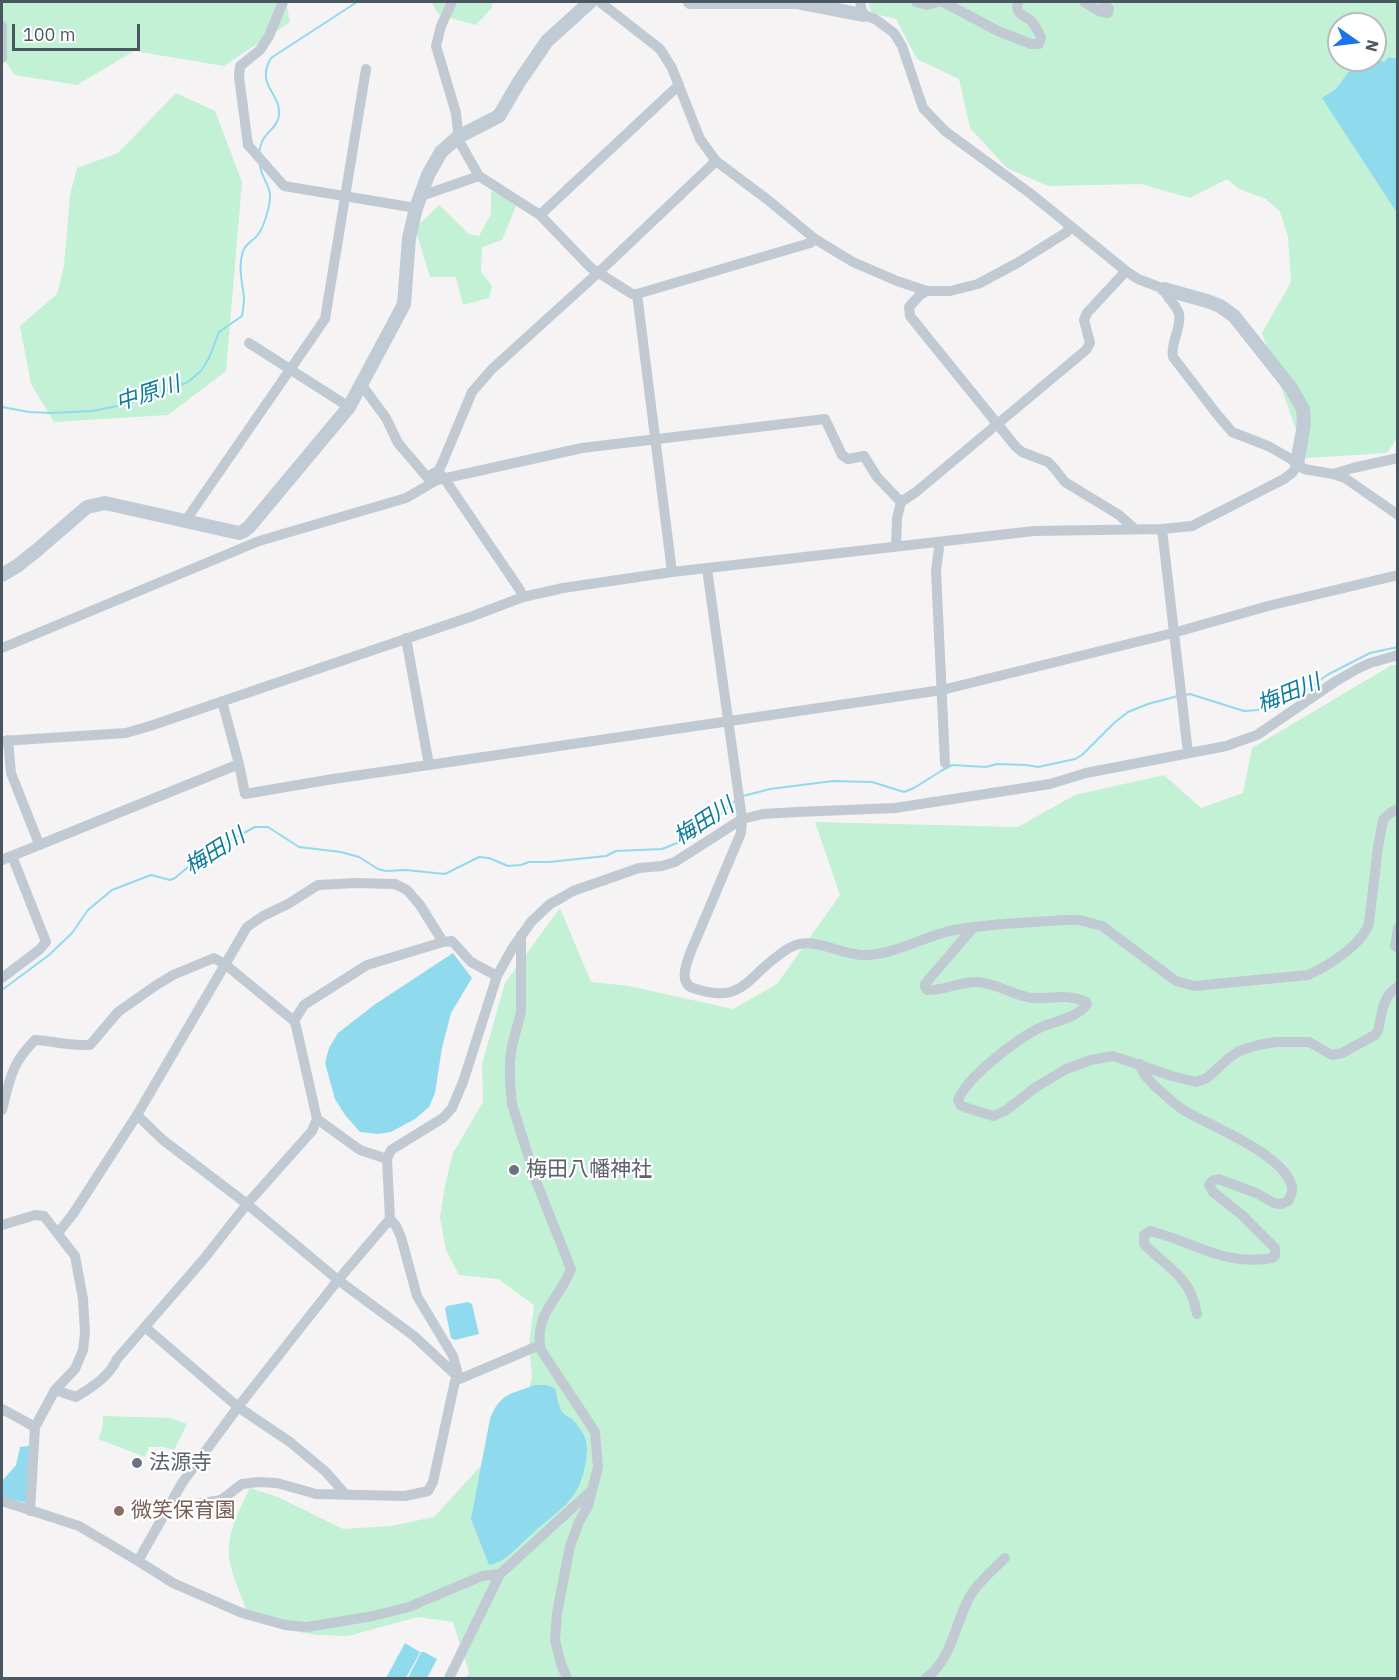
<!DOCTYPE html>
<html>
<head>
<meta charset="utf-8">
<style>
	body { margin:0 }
	#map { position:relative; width:1399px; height:1680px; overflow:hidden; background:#f5f3f3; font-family:"IBM Plex Sans",sans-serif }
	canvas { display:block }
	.frame { position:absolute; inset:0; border:3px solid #4a5661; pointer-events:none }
	.north { position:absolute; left:1327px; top:12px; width:60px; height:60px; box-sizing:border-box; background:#fff; border:2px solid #b7bbc0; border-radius:50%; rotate:104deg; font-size:16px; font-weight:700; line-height:24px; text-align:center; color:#4a5661 }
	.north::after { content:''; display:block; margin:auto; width:21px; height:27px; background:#1a73e8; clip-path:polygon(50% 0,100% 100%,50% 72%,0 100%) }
	.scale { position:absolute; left:12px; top:24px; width:128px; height:27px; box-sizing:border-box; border:3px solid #4a5661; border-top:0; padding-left:8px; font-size:18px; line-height:21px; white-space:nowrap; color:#4a5661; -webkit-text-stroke:4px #fff; paint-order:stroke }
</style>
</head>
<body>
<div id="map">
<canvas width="1399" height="1680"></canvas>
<div class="frame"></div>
<div class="north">N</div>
<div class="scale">100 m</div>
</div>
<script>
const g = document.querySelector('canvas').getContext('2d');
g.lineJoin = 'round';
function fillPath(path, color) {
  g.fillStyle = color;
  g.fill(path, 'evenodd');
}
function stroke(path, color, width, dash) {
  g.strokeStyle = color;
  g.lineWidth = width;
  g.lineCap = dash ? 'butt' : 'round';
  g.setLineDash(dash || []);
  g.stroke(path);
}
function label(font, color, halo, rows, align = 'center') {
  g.font = font + ' "IBM Plex Sans","Noto Sans JP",sans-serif';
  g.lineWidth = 4.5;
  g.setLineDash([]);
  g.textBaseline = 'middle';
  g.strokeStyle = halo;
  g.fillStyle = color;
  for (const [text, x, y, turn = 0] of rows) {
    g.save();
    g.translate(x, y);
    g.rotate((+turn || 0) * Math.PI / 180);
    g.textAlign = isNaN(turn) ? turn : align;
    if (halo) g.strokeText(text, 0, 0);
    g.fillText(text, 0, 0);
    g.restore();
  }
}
const green = new Path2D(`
	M2 2H286L290 22 224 66 134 51 77 85 15 75 2 57Z
	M431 2H493L491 9 476 25 439 15Z
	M868 2H1397L1398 437 1387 453 1306 458 1262 333 1291 282 1288 237 1280 212 1266 199 1239 189 1227 179 1190 198 1141 184 1048 186 1007 168 970 128 959 79 917 59 896 19 871 13ZM1339 24H1375V60H1339Z
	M176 93 215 111 242 182 226 371 168 415 54 422 31 384 20 326 57 294 64 266 70 195 77 168 118 153Z
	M491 191 504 196 516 206 502 240 482 247 481 272 492 286 489 298 463 305 456 277H430L415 228 439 205 469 234 479 236 491 214Z
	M1392 665H1397V1678H466L469 1673 453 1622 418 1617 348 1636 317 1635 281 1629 247 1612C241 1593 226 1565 229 1545 231 1525 241 1506 250 1488L278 1497 343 1529 391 1526 434 1517 489 1457 525 1407 532 1376 529 1346 534 1305 498 1279 459 1275 446 1250 440 1218 445 1185 453 1153 483 1102 482 1064 505 983 560 908 591 982 629 986 733 1009 777 984 840 895 815 822 1018 827 1075 795 1164 775 1201 808 1243 793 1252 748Z
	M103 1416 171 1418 187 1424 174 1450 163 1447H149L145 1457 98 1439 102 1430Z`);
const water = new Path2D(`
	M1389 57 1397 59V213L1322 98 1336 89 1356 62 1369 61 1375 63 1378 60 1384 62Z
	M453 953 472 978 451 1013 442 1048 435 1093 429 1107 415 1119 391 1132 377 1134 360 1132 345 1115 335 1099 325 1063 329 1048 338 1033 374 1005Z
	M468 1302 472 1304 479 1334 455 1340 451 1338 445 1309 447 1306Z
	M535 1385H546L555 1388C558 1396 557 1407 564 1414 566 1416 569 1417 572 1419 576 1423 583 1432 585 1438 588 1445 587 1454 586 1461 579 1503 561 1507 533 1533 521 1543 504 1564 489 1565L471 1519 490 1419C500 1393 511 1394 535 1385Z
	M29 1446 27 1503 2 1497V1481L16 1465 20 1447Z
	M405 1643 420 1652 406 1678H386Z
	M421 1652H424L437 1659 427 1678H408Z`);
const stream = new Path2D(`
	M259 152C260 148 261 142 264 138 269 130 278 126 279 115 281 92 255 86 271 58L357 2
	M2 407 29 412 51 413 92 411 128 404 188 382 201 371 209 358 219 332 242 316C243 310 244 304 244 297 242 282 238 266 243 251 246 243 255 240 259 233 264 226 270 206 270 197 271 185 260 177 260 164
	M1184 695 1190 694 1244 711 1257 710 1273 705 1305 692 1327 675 1370 653 1398 647
	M743 796 770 789 833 781 872 782 904 792 914 788 941 771 952 765 986 767 997 764 1026 765 1038 767 1075 759 1082 755 1114 723 1128 712 1148 704 1178 696
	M2 990 49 955 72 933 88 910 112 890 151 875 170 880 175 878 201 856 255 827H268L299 847 341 852 359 857 378 869 386 871 406 870 445 874 479 857 489 858 508 866 521 865 529 862H549L606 856 616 851 662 849 677 843 713 821 735 801`);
const street = new Path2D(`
	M283 2 269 36 260 50 240 66 239 77 248 145 284 186 416 208
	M452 2 441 26 436 46 456 113 459 141 479 176 540 215 591 268 632 294H637L810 243 815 239
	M600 2 660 49 672 68 700 139 716 161 768 200 815 239 853 262 897 281 927 291H950L978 284 1019 262 1067 232 1069 226
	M860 2 863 15 875 19 894 33 902 46 923 108 945 131 1031 194 1126 271 1138 279 1164 289C1167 299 1177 305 1179 314 1182 328 1170 342 1173 357L1216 413 1232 432 1268 446 1291 459 1304 469 1333 474 1345 478 1398 515
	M916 2 927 5 937 2
	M943 2 998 31 1031 44H1039L1041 37C1038 32 1035 24 1030 20 1022 14 1015 14 1018 2
	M1084 2 1099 11 1108 13 1109 9 1103 2
	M2 26V58
	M421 196 479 176
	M540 215 679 85
	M927 291 920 295 909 307 910 316 1016 447 1022 452 1048 462 1054 468 1065 482 1119 515 1135 529
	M637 294 672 572
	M249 343 349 407
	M361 384 386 418 398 443 427 477 438 471 444 478 520 590 523 597
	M438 471 441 466 472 392 492 369 599 272 716 161
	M1333 474 1353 468 1398 458
	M186 520 325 319 366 69
	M1162 529 1188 753
	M937 542 939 548 936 571 945 763
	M896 546 897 518 901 502 916 492 1086 350 1090 343 1084 320 1087 313 1126 271
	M707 569 742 819 741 833 691 951C687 962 678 982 693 988 742 1005 745 979 779 955 785 950 791 946 799 944 820 940 841 954 862 955 894 956 923 936 954 930 990 923 1027 923 1063 920H1079L1102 926 1176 981 1194 986 1308 975C1328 966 1362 945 1369 923L1378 847 1383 820 1390 813 1398 809
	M406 638 429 765
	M2 648 259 541 406 498 437 480 582 448 825 419 842 455 848 459 864 456 877 477 901 502
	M222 701 239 764 245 794 333 779 942 690 1173 633 1268 606 1398 575
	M8 740 11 773 39 844
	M2 741 126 733 150 726 473 616 523 597 563 588 672 572 1034 531 1162 529 1192 526 1284 479 1293 472 1297 464
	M2 860 239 764
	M973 928 925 984V987L927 990C944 991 961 981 978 982 997 983 1018 998 1035 998 1053 999 1068 993 1086 1002L1087 1004C1077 1019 1052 1021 1037 1029 1015 1041 967 1077 958 1100L961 1106 993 1116 1005 1111 1036 1087 1066 1069 1091 1060 1113 1056 1172 1076 1196 1082 1207 1078 1229 1058 1239 1051 1258 1045 1276 1042H1309L1332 1055 1342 1053 1375 1035 1378 1031C1382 1015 1382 995 1398 987
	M1398 928 1395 946 1398 948
	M521 935V1012L512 1046 510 1061V1083L512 1104 536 1181 571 1269C560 1299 533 1314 541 1350L595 1432 598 1467 588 1506 579 1522 570 1546 557 1613 555 1640 561 1664 567 1678
	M2 978 39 950 46 942 12 856
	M294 1021 304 1005 367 965 443 942 452 941 471 962 497 976
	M1140 1064C1141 1073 1150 1081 1156 1087 1165 1095 1174 1104 1185 1111 1211 1126 1282 1154 1291 1184 1294 1190 1291 1196 1288 1201L1281 1204 1274 1203 1256 1193 1218 1179 1212 1181 1209 1185 1213 1192 1242 1215 1275 1248V1256L1272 1258C1226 1267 1192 1241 1150 1231L1144 1235V1244C1169 1270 1190 1275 1197 1314
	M2 1110C10 1079 11 1064 35 1040 53 1041 71 1046 90 1045L118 1012 155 986 173 975 214 958 226 965 294 1021 296 1026 317 1119 312 1131 247 1204 203 1260 117 1359C109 1377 92 1387 76 1397L55 1390
	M137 1115 163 1140 247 1204 338 1280 414 1336 459 1378
	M317 1119 360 1150 387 1159
	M2 1225 35 1215 44 1216 75 1256 83 1299 85 1333 83 1350 75 1369 55 1390 35 1427 30 1511
	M58 1233 73 1214 137 1115 247 927 263 916 288 904 318 885 356 883 395 884 407 890 420 905 443 942
	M145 1327 238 1407 290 1442 326 1472 346 1495
	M459 1378 453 1356 417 1296 401 1237 396 1226 390 1219 387 1159 391 1150 443 1118 452 1108 463 1082 497 976 512 949 531 922 550 904 563 897 573 891 639 868 662 866 675 862 742 819 763 814 797 812 895 808 1050 784 1086 773 1226 746 1257 735 1336 681 1359 668 1370 663 1398 655
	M2 1409 35 1427
	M2 1501 79 1526 138 1561 173 1583 242 1613 285 1625 307 1627 373 1616 409 1607 482 1576 500 1574
	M166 1509 221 1500 242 1484 258 1482 277 1483 316 1494 405 1496 428 1491 433 1482 455 1381 540 1345
	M138 1561 182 1483 238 1407 338 1280 390 1219
	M449 1678 500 1574 592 1490
	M926 1678C952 1660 955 1623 970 1596 979 1581 993 1570 1005 1558`);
const secondary = new Path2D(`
	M690 2H796L863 15
	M1164 289 1207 301 1220 306 1234 316 1291 388 1303 409 1304 420 1303 430 1297 464
	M2 575 17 566 36 551 87 507 105 503 239 533 244 531 249 527 349 407 393 325 404 304 409 238 416 208 428 175 441 152 458 137 499 116 519 82 547 41 590 2`);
const markers = [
	[514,1170,6,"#6b7280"],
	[137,1463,6,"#6b7280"],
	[119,1511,6,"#8d6e63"]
];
const worshipNames = [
	["梅田八幡神社",526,1170],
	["法源寺",149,1463]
];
const educationNames = [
	["微笑保育園",131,1511]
];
const waterNames = [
	["中原川",148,394,-18],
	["梅田川",1289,694,-22],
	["梅田川",704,822,-33],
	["梅田川",215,852,-32]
];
fillPath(green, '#c3f1d5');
fillPath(water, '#90daee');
stroke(stream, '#90daee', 2);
stroke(street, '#c1cad2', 10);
stroke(secondary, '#c1cbd6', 14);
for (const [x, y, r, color] of markers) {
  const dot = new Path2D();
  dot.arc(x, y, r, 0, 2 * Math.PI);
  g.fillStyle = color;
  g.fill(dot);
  stroke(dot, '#fff', 2);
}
label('21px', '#5b616d', '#fff', worshipNames, 'left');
label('21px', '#785e54', '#fff', educationNames, 'left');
label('italic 22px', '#0c7c9b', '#fff', waterNames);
</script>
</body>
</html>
